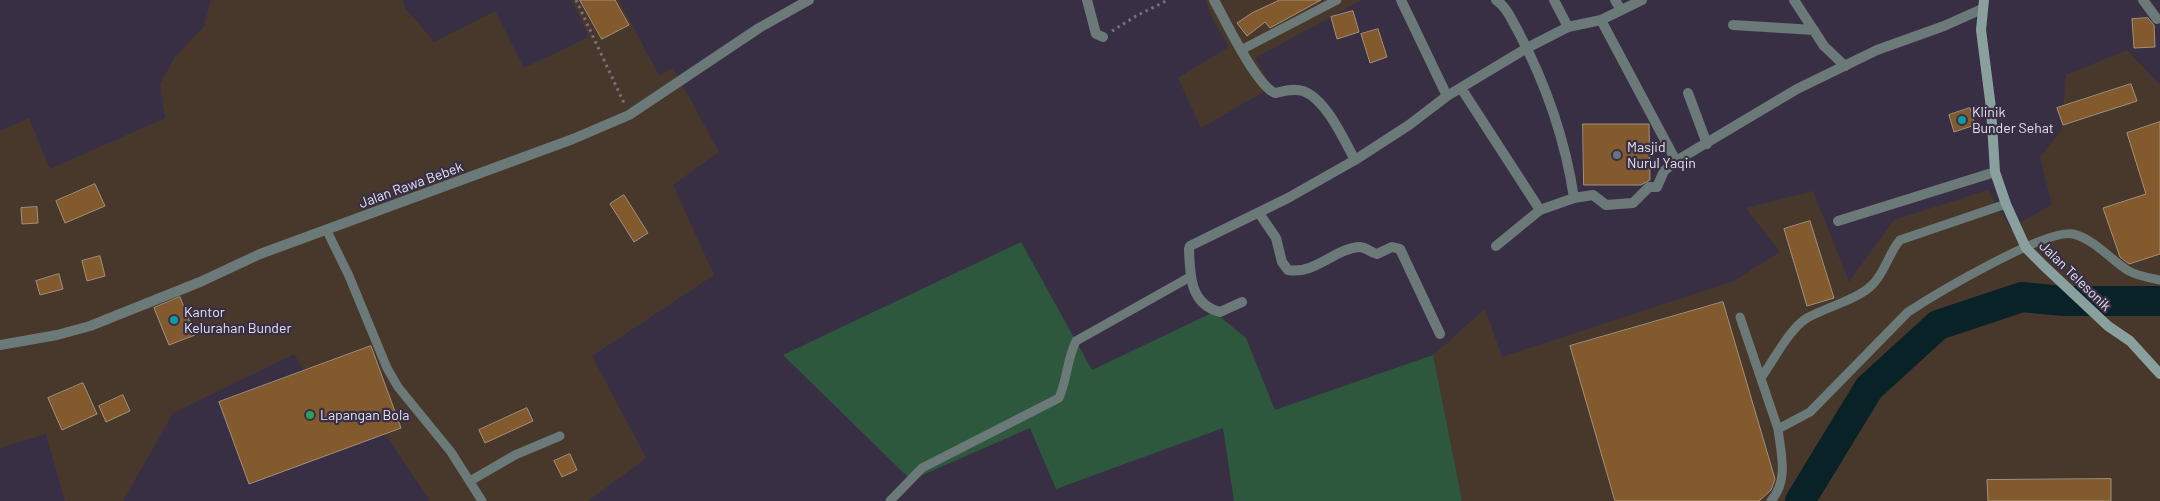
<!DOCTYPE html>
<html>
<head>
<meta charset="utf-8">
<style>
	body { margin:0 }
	canvas { display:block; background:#382f45 }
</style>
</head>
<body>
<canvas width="2160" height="501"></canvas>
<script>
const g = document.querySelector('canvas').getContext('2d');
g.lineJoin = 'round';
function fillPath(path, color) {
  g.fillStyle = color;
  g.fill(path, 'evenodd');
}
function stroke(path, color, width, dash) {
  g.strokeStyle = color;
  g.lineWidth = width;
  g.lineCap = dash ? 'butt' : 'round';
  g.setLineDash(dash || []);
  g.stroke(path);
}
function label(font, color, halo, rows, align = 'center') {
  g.font = font + ' Barlow,sans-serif';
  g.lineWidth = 4.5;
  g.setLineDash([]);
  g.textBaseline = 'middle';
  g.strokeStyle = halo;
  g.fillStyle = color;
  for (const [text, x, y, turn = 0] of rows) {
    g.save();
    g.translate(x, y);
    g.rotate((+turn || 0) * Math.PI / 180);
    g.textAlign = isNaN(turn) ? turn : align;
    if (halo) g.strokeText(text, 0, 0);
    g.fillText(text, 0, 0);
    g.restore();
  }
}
const industrial = new Path2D(`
	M211 0H403L405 8 434 42 495 11 524 68 589 37 572 0H619L659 76 673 68 719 152 673 185 714 275 592 356 646 458 588 501H430L383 431 343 437 294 354 173 413 123 501H65L46 434 0 448V131L29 118 50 169 165 118 160 84 175 57 204 27Z
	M1205 0H1362L1255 58 1272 87 1201 128 1178 78 1229 47 1214 21Z
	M2127 50 2160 85V501H1462L1433 355 1485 309 1502 357 1734 281 1780 252 1746 208 1813 191 1849 282 1894 220 1988 190 2010 228 2052 205 2040 157 2061 131 2066 75Z`);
const green = new Path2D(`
	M1021 242 1092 370 1214 312 1246 338 1275 410 1433 355 1462 501H1234L1223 428 1056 489 1030 428 911 480 783 355Z`);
const river = new Path2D(`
	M1800 501 1869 388 1938 325 2022 297 2063 301H2160`);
const building = new Path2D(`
	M580 0H615L629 25 602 39Z
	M1280 0H1321L1270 28 1265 22 1247 36 1237 23 1252 13Z
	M1353 11 1359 32 1337 39 1331 17Z
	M2148 18 2154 25 2155 47 2134 48 2132 19Z
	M1378 29 1387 57 1370 63 1361 34Z
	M2131 84 2137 101 2063 125 2057 108Z
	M1970 108 1975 125 1954 132 1949 115Z
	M2160 122V254L2129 264 2120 257 2103 208 2146 194 2127 133Z
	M1583 124H1649L1650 180 1641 185H1584Z
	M95 184 105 206 65 223 56 201Z
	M624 195 648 233 634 242 610 204Z
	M37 207 38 223 22 224 21 208Z
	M1810 221 1834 298 1807 306 1784 229Z
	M100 256 105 276 87 281 82 261Z
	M59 274 63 289 40 295 36 281Z
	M180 297 195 335 169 345 154 308Z
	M1723 302 1775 479 1771 490 1759 501H1615L1570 346Z
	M371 346 401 428 249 484 219 402Z
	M83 383 97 414 62 430 48 398Z
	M123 395 130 411 106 422 99 406Z
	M527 408 533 421 485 443 479 430Z
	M570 454 577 470 562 477 554 461Z
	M2111 479V501H1988L1987 480Z`);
const path = new Path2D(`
	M576 0 624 103
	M1112 31 1136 16 1168 0`);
const lane = new Path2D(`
	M1241 50 1337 0
	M327 231 349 276 387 368 398 387 451 452 482 501
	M1740 317 1778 429 1810 412 1908 312C1934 295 2046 228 2073 234 2094 239 2110 259 2127 270 2137 276 2149 278 2160 280
	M1761 378C1773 361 1790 328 1807 318 1826 307 1857 300 1872 285 1885 273 1888 254 1900 240L2006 204
	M470 481 515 455 560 436
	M890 501 922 468 1059 398C1067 380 1067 359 1076 341L1190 277
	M1771 501C1789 480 1781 454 1778 429`);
const street = new Path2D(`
	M1087 0 1096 34 1103 37
	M1214 0C1225 20 1256 85 1275 93 1284 91 1294 88 1303 91 1326 99 1344 140 1355 160
	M1401 0 1447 96
	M1496 0C1507 7 1512 21 1518 31 1546 84 1565 138 1574 198
	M1554 0 1568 27
	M1615 0 1621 10
	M1794 0 1824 46 1845 66
	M2143 0 2157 19
	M1601 20 1676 161
	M1733 25 1814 30
	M1461 88 1540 210
	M1688 93 1707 144
	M1259 213 1276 238 1282 262 1288 270C1315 275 1334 249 1359 247 1366 247 1370 252 1377 254L1392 247 1400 249 1440 334
	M1838 221 1995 172
	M1496 246 1540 210 1574 198 1593 195 1606 205 1633 203 1649 187H1657L1664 171 1676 161 1797 89 1877 50 1944 26 1982 9
	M1242 302 1220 312C1190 304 1190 276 1189 249L1190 246 1288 198 1355 160 1409 125 1447 96 1527 48 1568 27 1601 20 1642 0
	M0 345 57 335 90 326 200 282 260 254 573 139 629 115 759 28 809 0`);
const secondary = new Path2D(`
	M1984 0 1981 30 1991 108 1995 172 2006 204 2020 235 2026 248 2044 266 2108 326 2130 341 2160 374`);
const markers = [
	[1962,120,5,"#0f9aa8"],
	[1617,155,5,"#6b7280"],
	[174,320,5,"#0f9aa8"],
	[310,415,5,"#2e9e5b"]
];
const poiNames = [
	["Klinik",1972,112],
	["Bunder Sehat",1972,128],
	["Masjid",1627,147],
	["Nurul Yaqin",1627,163],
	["Kantor",184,312],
	["Kelurahan Bunder",184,328],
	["Lapangan Bola",320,415]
];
const streetNames = [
	["Jalan Rawa Bebek",411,185,-20],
	["Jalan Telesonik",2075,276,44]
];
fillPath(industrial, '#48382c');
fillPath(green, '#2d583e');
stroke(river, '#092227', 30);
fillPath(building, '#825a2e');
stroke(building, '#a48f7a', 1);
stroke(path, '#776f82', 3, [2.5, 4]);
stroke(lane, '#6b7978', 9);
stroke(street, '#6b7978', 10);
stroke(secondary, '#89a09e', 10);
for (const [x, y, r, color] of markers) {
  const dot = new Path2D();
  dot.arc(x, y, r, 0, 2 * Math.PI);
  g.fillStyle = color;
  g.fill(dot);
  stroke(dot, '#382f45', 2);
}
label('14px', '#e6e1ef', '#382f45', poiNames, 'left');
label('14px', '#e6e1ef', '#382f45', streetNames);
</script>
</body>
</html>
